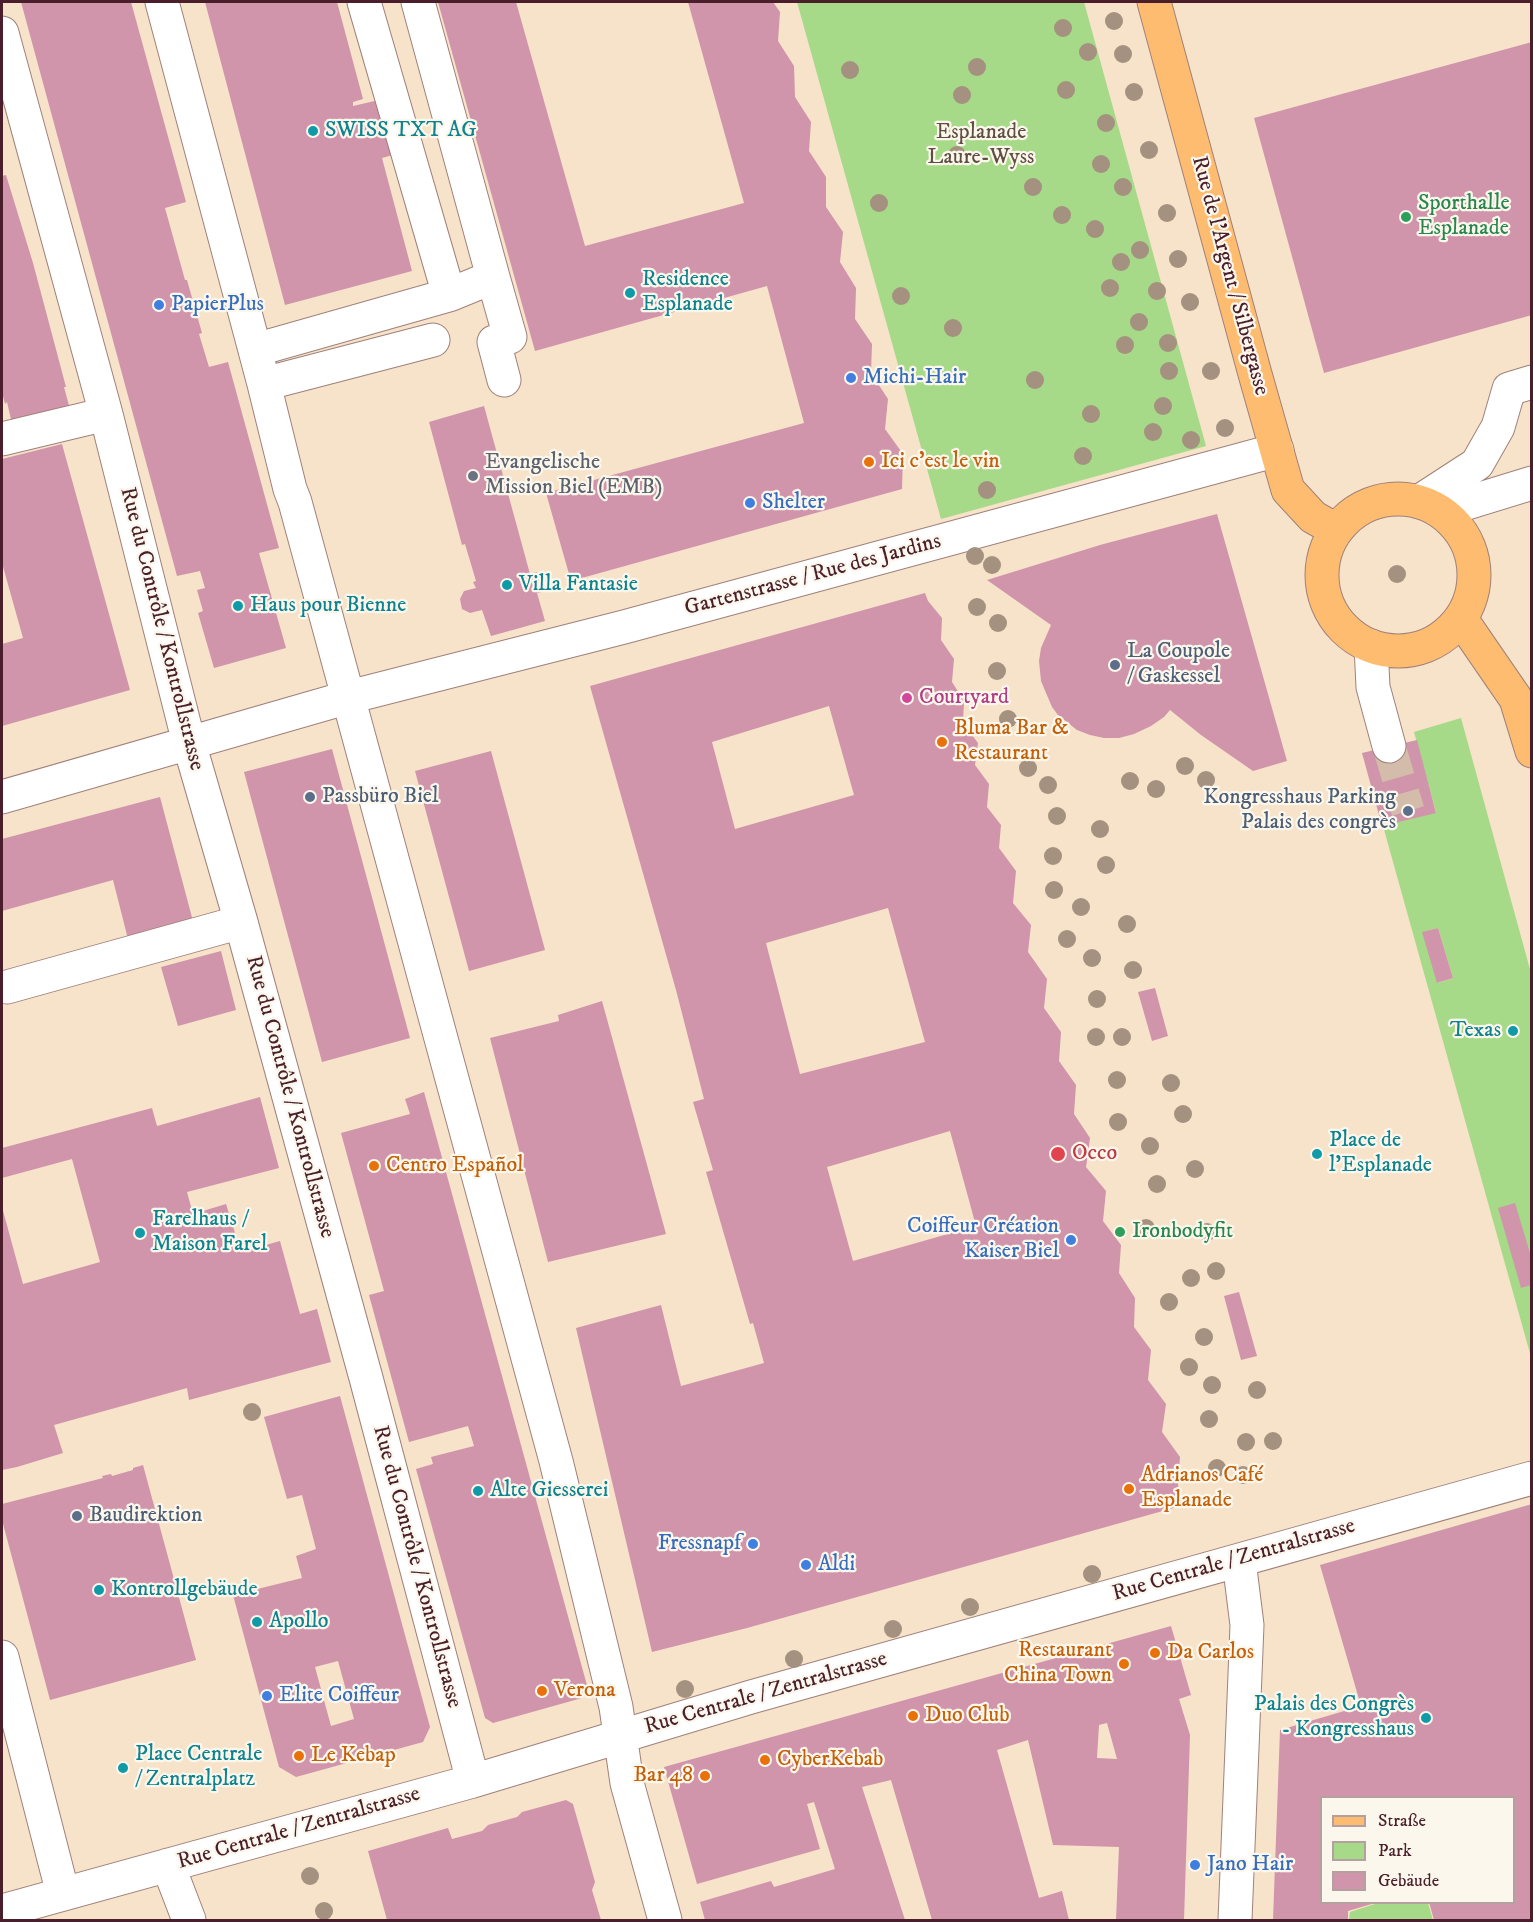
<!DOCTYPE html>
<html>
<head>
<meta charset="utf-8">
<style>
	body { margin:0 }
	#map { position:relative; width:1533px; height:1922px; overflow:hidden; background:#f6e3ca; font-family:"IM FELL DW Pica",serif }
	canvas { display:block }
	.frame { position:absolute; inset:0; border:3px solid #4a1f2b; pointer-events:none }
	.legend { position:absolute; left:1320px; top:1796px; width:195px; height:108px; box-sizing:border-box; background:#fbf7ec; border:2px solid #b4a19f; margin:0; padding:8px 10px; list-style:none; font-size:18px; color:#4a1f2b }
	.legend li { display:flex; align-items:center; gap:12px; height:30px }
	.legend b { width:30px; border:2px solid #b4a19f }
</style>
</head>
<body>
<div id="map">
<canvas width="1533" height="1922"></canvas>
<div class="frame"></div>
<ul class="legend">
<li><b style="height:8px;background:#febc70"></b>Straße</li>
<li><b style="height:16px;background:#a6d988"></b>Park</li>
<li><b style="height:16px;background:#d094ab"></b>Gebäude</li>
</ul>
</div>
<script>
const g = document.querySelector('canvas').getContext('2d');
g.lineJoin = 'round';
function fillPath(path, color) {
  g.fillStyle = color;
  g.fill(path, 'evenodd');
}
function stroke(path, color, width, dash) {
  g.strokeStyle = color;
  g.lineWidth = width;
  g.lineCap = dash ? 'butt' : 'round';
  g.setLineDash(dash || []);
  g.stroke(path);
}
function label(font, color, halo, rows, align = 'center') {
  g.font = font + ' "IM FELL DW Pica",serif';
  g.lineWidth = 4.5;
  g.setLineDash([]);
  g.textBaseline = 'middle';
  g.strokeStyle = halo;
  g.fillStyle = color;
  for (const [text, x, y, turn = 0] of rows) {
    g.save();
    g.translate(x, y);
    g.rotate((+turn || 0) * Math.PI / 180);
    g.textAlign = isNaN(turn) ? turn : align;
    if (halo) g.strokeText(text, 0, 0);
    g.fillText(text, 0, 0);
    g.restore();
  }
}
const green = new Path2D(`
	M797 2H1084L1206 446 941 519Z
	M1461 718 1531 973V1260L1521 1288 1531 1285V1357L1383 826 1436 812 1414 732ZM1438 928 1453 978 1438 983 1423 932Z
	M1381 1902 1428 1903 1433 1920H1349L1350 1912Z`);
const building = new Path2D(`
	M21 2H131L186 202 165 208 185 280H187L202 333 199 334 209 367 228 362 279 548 259 553 286 648 214 668 198 613 203 611 197 590 205 588 200 571 177 576Z
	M205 2H337L363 99 353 102V106L379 100 393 155 382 158 412 271 285 305Z
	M438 2H516L585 246 744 203 688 2H773L780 12 778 41 794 66 795 97 811 122 809 151 826 177V207L843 232 840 262 856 288 855 319 872 344 871 373 888 399 885 429 903 454 902 489 571 581 546 493 804 423 767 286 535 351Z
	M1532 42V315L1324 373 1254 118Z
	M6 175 33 263 66 387H64L71 413 13 428 7 402 5 404 2 392V176Z
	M484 406 530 574 537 572 542 592 537 593 545 621 491 636 482 610 470 613 462 609 460 599 464 591 476 588 473 582 476 581 465 544 462 545 429 422Z
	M62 444 130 690 2 726V644L23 638 2 563V459Z
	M1217 514 1287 761 1253 771 1201 735 1170 710 1164 717 1151 726 1134 734 1119 738H1104L1090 735 1077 730 1058 715 1052 707 1041 681 1039 661 1041 648 1051 625 987 580 1100 545Z
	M925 593 928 601 942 618 941 640 954 659 952 682 964 701 963 723 978 743 975 765 989 784 987 807 1001 825 999 848 1016 871 1013 903 1031 925 1028 952 1047 979 1044 1008 1061 1032 1059 1061 1076 1085 1074 1114 1090 1138 1086 1167 1106 1191 1103 1221 1121 1245 1119 1273 1135 1298 1134 1327 1151 1350 1148 1380 1166 1404 1162 1432 1180 1457 1178 1485 1184 1505 747 1628 652 1652 576 1328 661 1305 681 1386 764 1363 753 1323 750 1324 706 1172 713 1170 693 1102 704 1099 676 990 590 686ZM829 706 854 795 735 829 712 742ZM888 908 925 1042 800 1074 766 943ZM950 1131 976 1226 853 1261 827 1167Z
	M1417 740 1436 813 1382 826 1362 753Z
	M332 749 410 1038 322 1062 244 772Z
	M491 751 545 950 469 971 415 771Z
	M160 797 194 925 129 943 113 880 2 911V839Z
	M1438 928 1453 978 1437 983 1422 932Z
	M221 951 236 1010 178 1026 161 967Z
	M1155 988 1168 1036 1152 1041 1138 992Z
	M602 1001 666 1234 548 1262 490 1038 559 1021 558 1015Z
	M424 1092 588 1689 582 1698 493 1723 485 1718 416 1469 433 1464 431 1457 474 1446 468 1426 409 1442 369 1295 384 1291 341 1133 410 1114 405 1099Z
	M260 1097 279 1168 187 1192 193 1214 226 1204 241 1252 280 1241 300 1314 317 1309 331 1362 189 1400 187 1388 54 1425 63 1453 17 1467 2 1470V1207L23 1284 100 1262 72 1159 2 1178V1148L152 1108 157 1126Z
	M1515 1203 1532 1260V1285L1521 1288 1498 1208Z
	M1239 1292 1257 1356 1241 1360 1224 1296Z
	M340 1396 430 1727 423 1742 296 1777 279 1767 233 1595 302 1578 296 1556 316 1549 302 1495 287 1499 264 1417ZM338 1661 354 1719 331 1726 315 1667Z
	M143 1465 196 1660 50 1700 2 1520V1504L103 1478 102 1476 111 1474 112 1476 133 1470V1468Z
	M1532 1504V1920H1434L1429 1902H1514V1797H1322V1902L1375 1903 1348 1911V1920H1273L1280 1730 1361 1706 1320 1565Z
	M1171 1626 1191 1695 1179 1699 1190 1735 1184 1920H1116L1119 1847 1053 1845 1028 1740 997 1750 1039 1898 1062 1891 1069 1920H932L891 1780 862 1787 905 1920H705L700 1902 771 1881 774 1887 835 1869 814 1802 807 1804 820 1849 697 1884 664 1767ZM1107 1723 1117 1759 1097 1758 1099 1725Z
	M566 1800 573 1804 595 1882 592 1890 601 1920H387L368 1851 448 1828 452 1839 482 1831 488 1825 517 1817 522 1812Z`);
const minorTunnel = new Path2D(`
	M1389 746 1408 811`);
const minor = new Path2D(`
	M162 2 264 384 290 489 295 502 556 1461 616 1707 627 1783 665 1920
	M364 2 449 295
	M2 33 106 414 189 743 241 922 366 1378 473 1781
	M493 277 510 337 494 342 504 380
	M255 350 449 295 493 277 418 2
	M264 384 433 340
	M2 439 106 414
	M1420 501 1477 464 1498 427 1509 389 1532 382
	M1441 511 1532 483
	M1371 646 1373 687 1389 746
	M2 797 349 697 624 627 1277 450
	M7 987 241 922
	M2 1657 63 1894
	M168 1865 189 1920
	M2 1911 473 1781 751 1697 1532 1478
	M1235 1920 1247 1625 1239 1561`);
const major = new Path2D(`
	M1154 2 1255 374 1288 490 1313 517 1336 530
	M1322 575a76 76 0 1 1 152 0a76 76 0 1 1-152 0Z
	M1461 619 1516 699 1532 751`);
const trees = [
	[1114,21],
	[1063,28],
	[1088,52],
	[1123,54],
	[977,67],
	[850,70],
	[1066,90],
	[1134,92],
	[962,95],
	[1106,123],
	[1149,150],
	[957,155],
	[1101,164],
	[1033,187],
	[1123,187],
	[879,203],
	[1167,213],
	[1062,215],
	[1095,229],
	[1140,250],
	[1178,259],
	[1121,262],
	[1110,288],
	[1157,291],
	[901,296],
	[1190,302],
	[1139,322],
	[953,328],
	[1168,343],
	[1125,345],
	[1169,371],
	[1211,371],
	[1035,380],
	[1163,406],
	[1091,414],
	[1225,428],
	[1153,432],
	[1191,440],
	[1083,456],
	[987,490],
	[975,556],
	[992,565],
	[1397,574],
	[977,607],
	[998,623],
	[997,671],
	[1008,719],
	[1185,766],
	[1028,768],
	[1206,780],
	[1130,781],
	[1048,785],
	[1156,789],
	[1057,816],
	[1100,829],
	[1053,856],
	[1106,865],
	[1054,890],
	[1081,907],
	[1127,924],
	[1067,939],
	[1092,958],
	[1133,970],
	[1097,999],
	[1096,1037],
	[1122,1037],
	[1117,1080],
	[1171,1083],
	[1183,1114],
	[1118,1122],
	[1150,1146],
	[1195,1169],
	[1157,1184],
	[1146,1228],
	[1207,1232],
	[1216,1271],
	[1191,1278],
	[1169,1302],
	[1204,1337],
	[1189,1367],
	[1212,1385],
	[1257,1390],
	[252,1412],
	[1209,1419],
	[1273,1441],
	[1246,1442],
	[1217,1468],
	[1243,1475],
	[1092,1574],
	[970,1607],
	[893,1629],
	[794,1659],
	[685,1689],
	[310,1876],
	[324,1911]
];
const markers = [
	[313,131,6,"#0f9aa8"],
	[1406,217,6,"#2e9e5b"],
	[630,293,6,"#0f9aa8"],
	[159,305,6,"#3f7fe0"],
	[851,378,6,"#3f7fe0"],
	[869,462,6,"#e8710a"],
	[473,476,6,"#6b7280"],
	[750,503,6,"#3f7fe0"],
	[507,585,6,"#0f9aa8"],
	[238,606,6,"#0f9aa8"],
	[1115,665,6,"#5c6f8a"],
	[907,698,6,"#d1479c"],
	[942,742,6,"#e8710a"],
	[310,797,6,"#5c6f8a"],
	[1408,811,6,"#5c6f8a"],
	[1513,1031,6,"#0f9aa8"],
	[1058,1154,8,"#e0444e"],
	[1317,1154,6,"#0f9aa8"],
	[374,1166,6,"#e8710a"],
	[1120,1232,6,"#2e9e5b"],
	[140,1233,6,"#0f9aa8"],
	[1071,1240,6,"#3f7fe0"],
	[1129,1489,6,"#e8710a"],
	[478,1491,6,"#0f9aa8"],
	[77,1516,6,"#5c6f8a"],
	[753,1544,6,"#3f7fe0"],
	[806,1565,6,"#3f7fe0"],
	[99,1590,6,"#0f9aa8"],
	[257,1622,6,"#0f9aa8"],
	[1155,1653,6,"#e8710a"],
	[1124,1664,6,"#e8710a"],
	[542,1691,6,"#e8710a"],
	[267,1696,6,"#3f7fe0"],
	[913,1716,6,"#e8710a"],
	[1426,1718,6,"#0f9aa8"],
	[299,1756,6,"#e8710a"],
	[765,1760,6,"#e8710a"],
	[123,1768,6,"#0f9aa8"],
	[705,1776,6,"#e8710a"],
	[1195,1865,6,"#3f7fe0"]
];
const cultureNames = [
	["SWISS TXT AG",325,131],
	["Residence",642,280],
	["Esplanade",642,305],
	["Villa Fantasie",519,585],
	["Haus pour Bienne",250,606],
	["Texas",1501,1031,"right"],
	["Place de",1329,1141],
	["l'Esplanade",1329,1166],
	["Farelhaus /",152,1220],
	["Maison Farel",152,1245],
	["Alte Giesserei",490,1491],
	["Kontrollgebäude",111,1590],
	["Apollo",269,1622],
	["Palais des Congrès",1414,1705,"right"],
	["- Kongresshaus",1414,1730,"right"],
	["Place Centrale",135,1755],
	["/ Zentralplatz",135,1780]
];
const parkNames = [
	["Esplanade",981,133],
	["Laure-Wyss",981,158]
];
const leisureNames = [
	["Sporthalle",1418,204],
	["Esplanade",1418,229],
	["Ironbodyfit",1132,1232]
];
const streetNames = [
	["Rue de l'Argent / Silbergasse",1229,276,75],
	["Gartenstrasse / Rue des Jardins",813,576,-15],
	["Rue du Contrôle / Kontrollstrasse",161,629,76],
	["Rue du Contrôle / Kontrollstrasse",289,1097,75],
	["Rue Centrale / Zentralstrasse",1234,1561,-16],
	["Rue du Contrôle / Kontrollstrasse",416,1567,75],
	["Rue Centrale / Zentralstrasse",766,1694,-16],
	["Rue Centrale / Zentralstrasse",299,1829,-16]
];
const shopNames = [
	["PapierPlus",171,305],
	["Michi-Hair",863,378],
	["Shelter",762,503],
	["Coiffeur Création",1059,1227,"right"],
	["Kaiser Biel",1059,1252,"right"],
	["Fressnapf",741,1544,"right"],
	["Aldi",818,1565],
	["Elite Coiffeur",279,1696],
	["Jano Hair",1207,1865]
];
const foodNames = [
	["Ici c'est le vin",881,462],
	["Bluma Bar &",954,729],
	["Restaurant",954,754],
	["Centro Español",386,1166],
	["Adrianos Café",1141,1476],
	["Esplanade",1141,1501],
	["Restaurant",1112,1651,"right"],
	["China Town",1112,1676,"right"],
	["Da Carlos",1167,1653],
	["Verona",554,1691],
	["Duo Club",925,1716],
	["Le Kebap",311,1756],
	["CyberKebab",777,1760],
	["Bar 48",693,1776,"right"]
];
const worshipNames = [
	["Evangelische",485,463],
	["Mission Biel (EMB)",485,488]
];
const serviceNames = [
	["La Coupole",1127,652],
	["/ Gaskessel",1127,677],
	["Passbüro Biel",322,797],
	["Kongresshaus Parking",1396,798,"right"],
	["Palais des congrès",1396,823,"right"],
	["Baudirektion",89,1516]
];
const hotelNames = [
	["Courtyard",919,698]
];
const healthNames = [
	["Occo",1072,1154]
];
fillPath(green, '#a6d988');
fillPath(building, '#d094ab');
stroke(minorTunnel, '#d4bcaa', 33, [33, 16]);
stroke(minor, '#a0817a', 35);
stroke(major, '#a0817a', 35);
stroke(minor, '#fff', 33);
stroke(major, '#febc70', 33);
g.fillStyle = '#a4917f';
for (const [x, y] of trees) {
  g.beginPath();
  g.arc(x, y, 9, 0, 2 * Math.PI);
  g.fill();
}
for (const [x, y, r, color] of markers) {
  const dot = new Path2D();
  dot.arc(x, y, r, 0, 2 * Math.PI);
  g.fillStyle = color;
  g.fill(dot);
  stroke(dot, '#fbf7ec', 2);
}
label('22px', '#0d838f', '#fbf7ec', cultureNames, 'left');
label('22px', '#614e42', '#fbf7ec', parkNames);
label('22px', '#27864d', '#fbf7ec', leisureNames, 'left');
label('22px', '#4a1f2b', '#fbf7ec', streetNames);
label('22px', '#366cbe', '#fbf7ec', shopNames, 'left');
label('22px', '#c56008', '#fbf7ec', foodNames, 'left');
label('22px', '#5b616d', '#fbf7ec', worshipNames, 'left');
label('22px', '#4e5e75', '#fbf7ec', serviceNames, 'left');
label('22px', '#b23c85', '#fbf7ec', hotelNames, 'left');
label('22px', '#be3a42', '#fbf7ec', healthNames, 'left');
</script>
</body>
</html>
